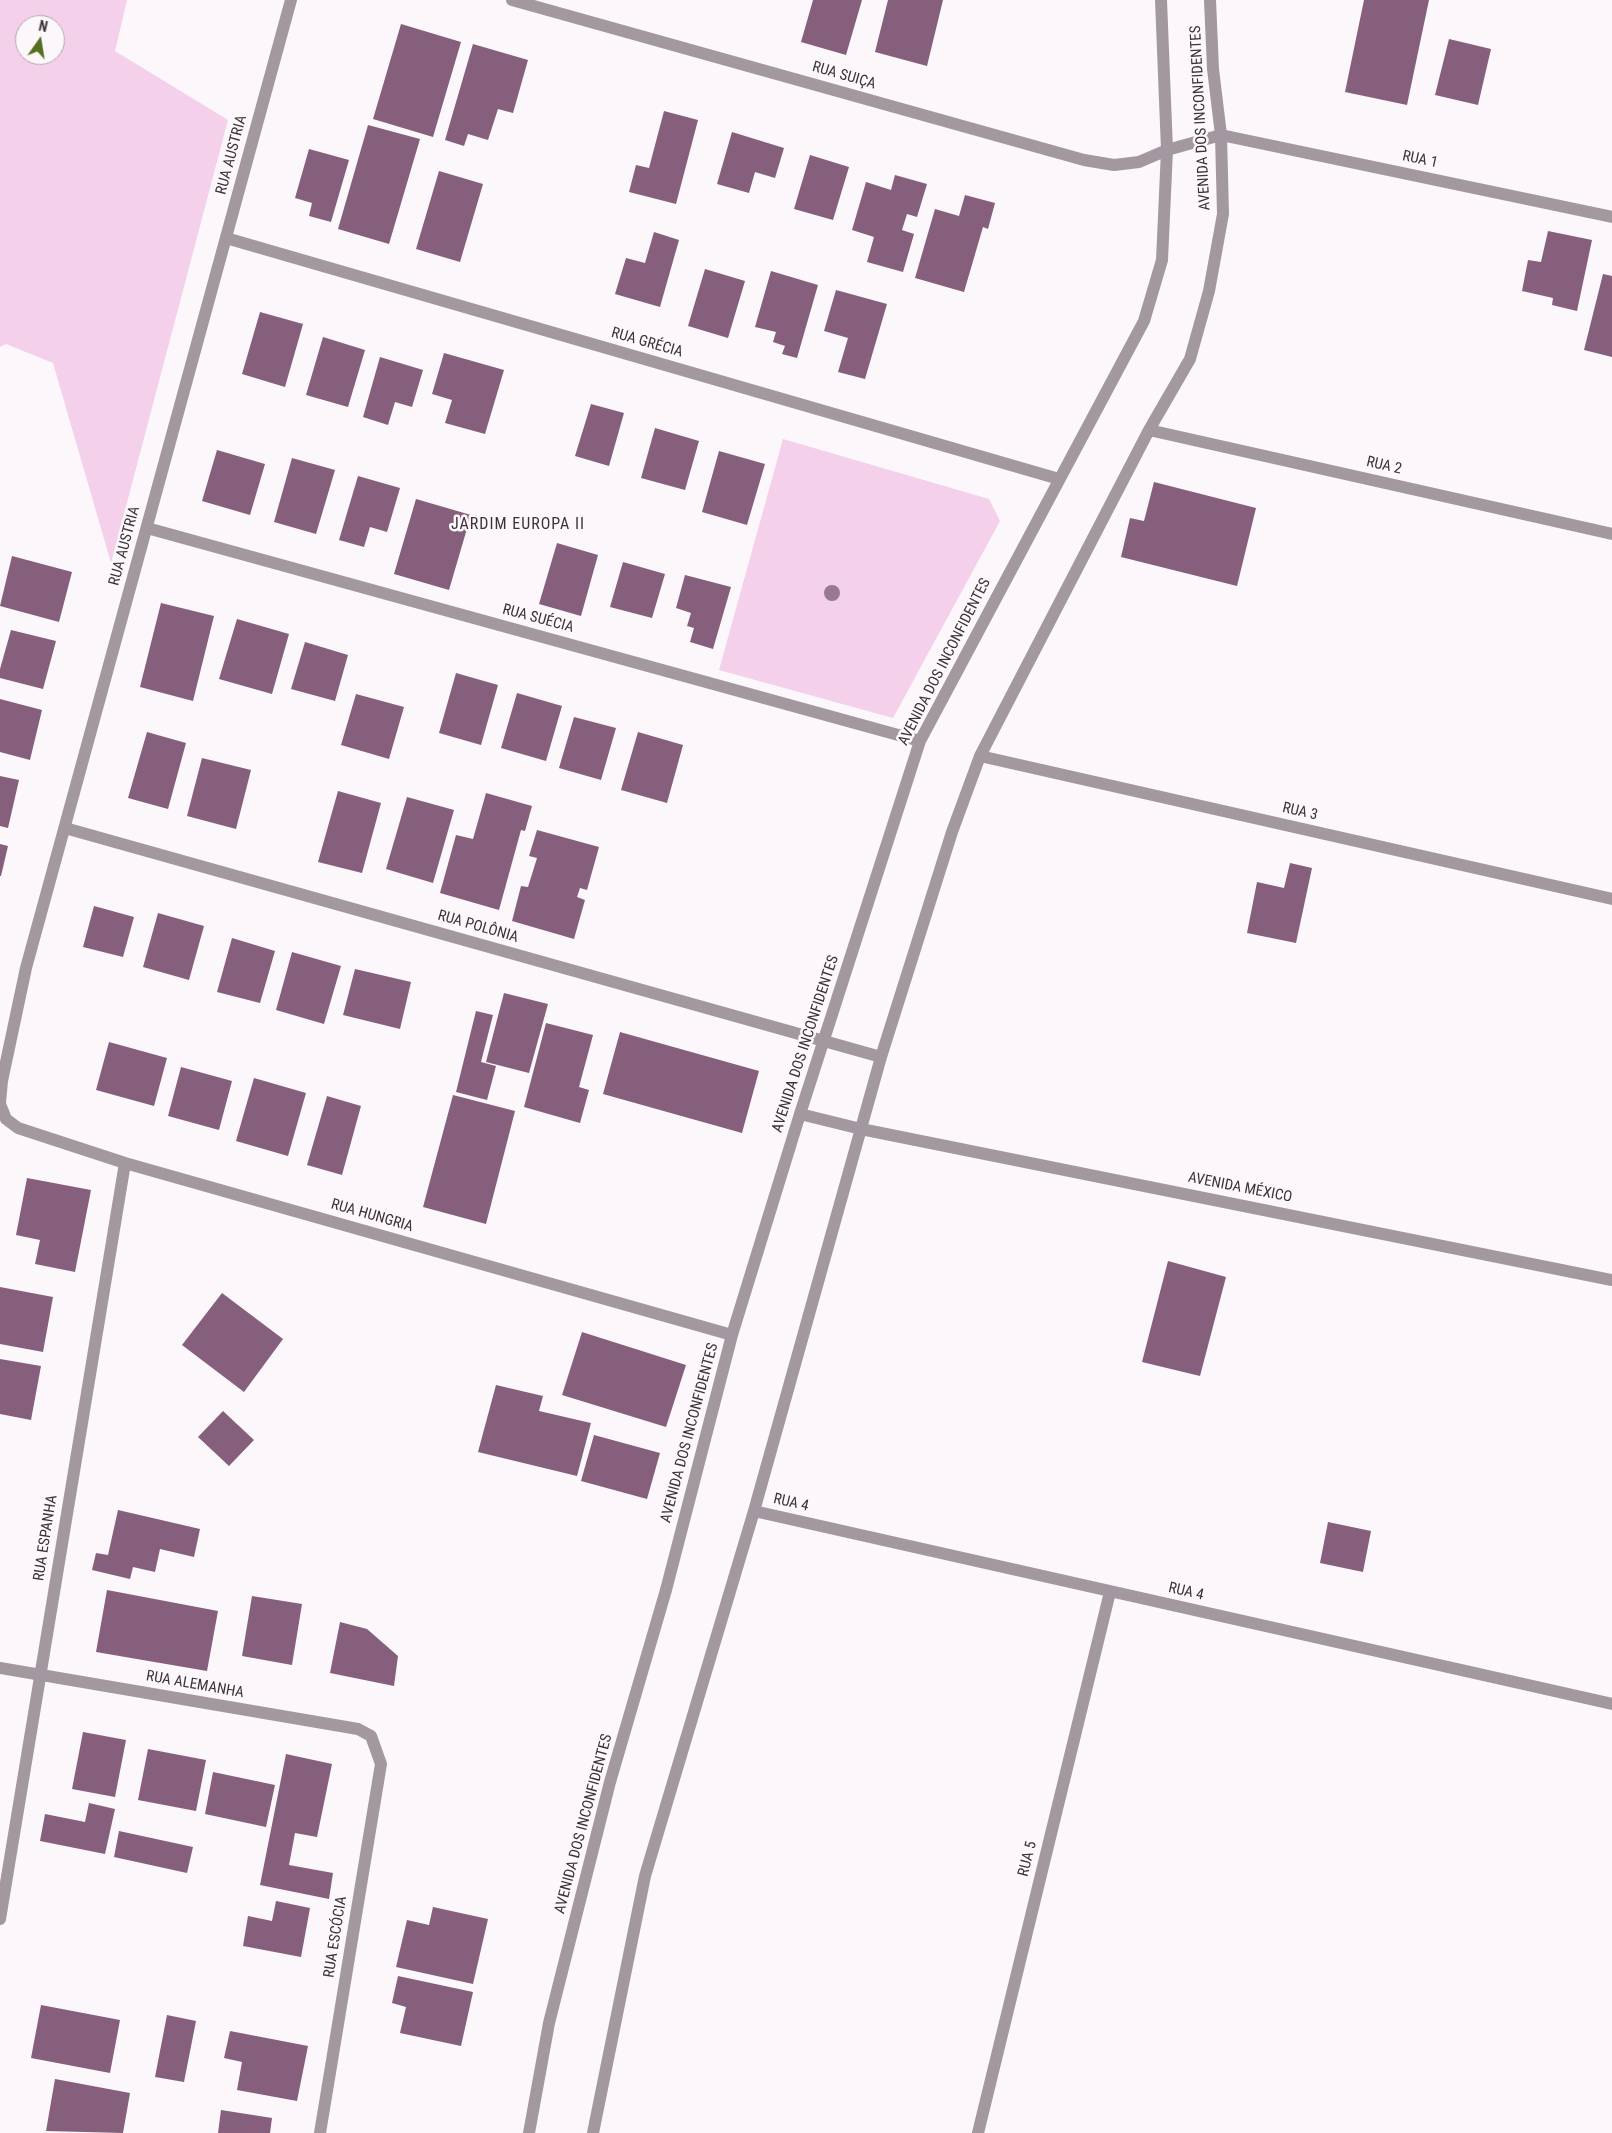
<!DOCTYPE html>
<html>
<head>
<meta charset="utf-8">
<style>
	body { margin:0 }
	#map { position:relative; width:1612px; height:2133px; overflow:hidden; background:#fcf7fb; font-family:"Roboto Condensed",sans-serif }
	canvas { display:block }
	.north { position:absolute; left:15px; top:15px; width:50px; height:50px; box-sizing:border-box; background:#fcf7fb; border:1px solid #afa8ad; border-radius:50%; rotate:13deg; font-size:14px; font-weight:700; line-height:20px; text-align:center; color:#3c3239 }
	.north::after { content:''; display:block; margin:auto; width:18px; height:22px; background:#546f22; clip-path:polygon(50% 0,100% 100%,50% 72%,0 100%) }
</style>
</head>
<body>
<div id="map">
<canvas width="1612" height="2133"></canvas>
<div class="north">N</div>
</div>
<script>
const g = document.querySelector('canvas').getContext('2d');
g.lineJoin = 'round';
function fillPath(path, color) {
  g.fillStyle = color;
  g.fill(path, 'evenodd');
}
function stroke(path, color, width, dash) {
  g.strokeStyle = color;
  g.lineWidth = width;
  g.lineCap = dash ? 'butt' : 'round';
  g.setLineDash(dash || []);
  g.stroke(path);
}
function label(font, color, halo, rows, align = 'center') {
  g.font = font + ' "Roboto Condensed",sans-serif';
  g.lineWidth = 5;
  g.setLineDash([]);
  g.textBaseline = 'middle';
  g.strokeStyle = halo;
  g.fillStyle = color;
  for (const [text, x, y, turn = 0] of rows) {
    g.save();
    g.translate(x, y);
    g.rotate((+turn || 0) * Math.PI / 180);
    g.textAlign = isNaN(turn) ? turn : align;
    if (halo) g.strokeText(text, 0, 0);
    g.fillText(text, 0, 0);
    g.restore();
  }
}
const green = new Path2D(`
	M0 0H127L115 51 228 120 111 563 53 363 6 344 0 347ZM25 25H55V55H25Z
	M783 439 989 499 1000 521 893 718 719 670Z`);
const building = new Path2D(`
	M813 0H862L846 55 801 42Z
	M888 0H943L927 66 875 52Z
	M1364 0H1429L1407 105 1345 92Z
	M401 24 461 42 433 137 373 119Z
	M1449 39 1491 49 1478 105 1435 95Z
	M473 44 528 60 513 113 498 109 488 140 468 134 464 146 445 140Z
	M664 111 698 120 676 204 629 192 636 165 649 168Z
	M368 125 420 139 389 244 338 229Z
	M732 132 784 148 775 178 755 172 749 193 717 184Z
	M309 149 349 160 331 222 309 216 312 203 295 198Z
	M810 155 849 167 833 220 794 209Z
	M439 171 483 184 460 262 416 249Z
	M895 175 927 184 917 217 907 214 902 230 914 234 903 272 867 262 874 237 852 230 866 182 891 190Z
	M965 195 995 203 988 229 983 227 964 292 915 278 935 209 959 216Z
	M1548 231 1592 240 1577 311 1552 305 1553 298 1522 291 1528 260 1541 262Z
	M654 232 679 240 660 307 615 294 626 258 645 263Z
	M705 269 745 281 728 338 688 326Z
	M771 271 818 285 797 358 782 354 785 346 773 342 776 332 755 327Z
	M1603 274 1612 276V357L1584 350Z
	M836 290 887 304 865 379 838 372 848 338 824 331Z
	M260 312 303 324 285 387 242 374Z
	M323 337 365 350 348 407 306 395Z
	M444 353 504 370 485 434 445 423 452 400 432 394Z
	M380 357 423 370 412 407 395 402 388 425 363 417Z
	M591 404 624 413 609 466 575 456Z
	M655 428 699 441 685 490 641 478Z
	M217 450 265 464 250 515 202 501Z
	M719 451 765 464 747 525 702 512Z
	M292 458 335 470 316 534 274 522Z
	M358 476 400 488 387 532 370 527 364 547 339 540Z
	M1154 482 1256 508 1237 586 1121 557 1130 518 1144 521Z
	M416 499 471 515 449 590 394 574Z
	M557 543 598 555 581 616 539 604Z
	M12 556 72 572 59 622 0 606Z
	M623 562 665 574 652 618 610 607Z
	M685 575 731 587 713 649 690 642 694 628 687 626 691 613 676 608Z
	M161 603 214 616 193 701 140 687Z
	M237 619 289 634 272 694 219 679Z
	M11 630 56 641 43 689 0 678V669Z
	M305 642 348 655 335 701 291 689Z
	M456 673 498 685 481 745 439 733Z
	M517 693 562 706 546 761 501 748Z
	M356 694 404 707 389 759 341 745Z
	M0 699 42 710 30 760 0 752Z
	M574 717 616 728 601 780 559 768Z
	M147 732 186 743 168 809 128 798Z
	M638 732 683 745 667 803 621 790Z
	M202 758 251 770 236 829 187 816Z
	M0 776 19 780 8 828 0 826Z
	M338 791 381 803 362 873 318 862Z
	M486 793 532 806 525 831 521 830 499 910 440 893 456 835 473 839Z
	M407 797 454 810 433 883 386 869Z
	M537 830 599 847 587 890 580 888 577 897 585 900 574 939 512 921 521 886 528 887 537 858 529 856Z
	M0 844 8 846 1 876H0Z
	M1290 863 1312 868 1296 943 1247 933 1257 882 1284 888Z
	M94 906 134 917 123 957 83 947Z
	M158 913 204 926 189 980 143 967Z
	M232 938 275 951 260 1003 217 992Z
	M292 952 341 966 324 1024 276 1010Z
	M355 969 411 982 400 1029 343 1015Z
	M504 993 548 1004 529 1073 486 1062Z
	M476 1011 493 1015 481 1062 496 1066 487 1100 456 1092Z
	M546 1023 593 1035 579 1087 589 1090 580 1123 524 1107Z
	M620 1032 759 1071 742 1133 603 1094Z
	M109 1042 167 1058 154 1106 96 1090Z
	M181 1067 232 1081 219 1130 168 1116Z
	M254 1078 306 1093 288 1156 236 1141Z
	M453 1095 515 1111 486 1224 423 1207Z
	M327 1096 361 1106 342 1175 307 1165Z
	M27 1178 91 1190 75 1272 35 1264 40 1240 16 1235Z
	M1168 1261 1226 1277 1200 1376 1142 1362Z
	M0 1287 53 1297 43 1352 0 1344Z
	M222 1293 283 1339 244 1392 182 1345Z
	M582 1332 686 1365 666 1427 562 1395Z
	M0 1359 41 1366 31 1420 0 1414Z
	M496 1385 543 1396 539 1411 591 1423 577 1476 478 1452Z
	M223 1411 254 1440 229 1466 198 1437Z
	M594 1435 660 1453 647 1499 581 1481Z
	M118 1510 200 1529 194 1557 160 1549 155 1572 133 1567 130 1579 92 1570 96 1553 108 1555Z
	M1328 1522 1371 1531 1363 1572 1320 1563Z
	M107 1590 218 1611 207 1671 96 1652Z
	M252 1596 302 1604 292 1665 242 1656Z
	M340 1622 367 1629 398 1656 394 1686 330 1673Z
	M83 1732 126 1740 115 1797 72 1789Z
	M148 1749 206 1760 196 1811 138 1800Z
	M286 1754 332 1764 317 1837 295 1833 289 1865 333 1873 329 1899 260 1885Z
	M213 1772 275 1785 266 1827 205 1814Z
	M89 1803 115 1809 105 1854 40 1841 45 1814 85 1822Z
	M119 1831 193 1847 187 1873 114 1857Z
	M276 1901 310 1908 301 1957 243 1946 248 1916 272 1921Z
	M433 1907 488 1919 473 1984 396 1967 407 1920 429 1925Z
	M398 1976 473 1992 461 2046 400 2033 406 2007 392 2003Z
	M41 2005 120 2020 110 2073 31 2058Z
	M167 2015 196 2021 184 2082 155 2077Z
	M230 2031 308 2046 297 2101 237 2090 242 2062 224 2058Z
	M55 2079 130 2093 123 2133 46 2131Z
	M221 2110 272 2118 270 2133H218Z`);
const minor = new Path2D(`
	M512 0 1084 160 1114 165 1139 162 1167 150 1221 135 1612 217
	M226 238 1059 479
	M1149 430 1612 534
	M147 528 920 741
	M980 756 1612 899
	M65 828 881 1057
	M0 1103 2 1081 26 968 291 0
	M0 1104 6 1119 18 1128 125 1163 732 1335
	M800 1114 861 1129 1612 1280
	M754 1511 1612 1704
	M0 1668 358 1729 371 1736 381 1764 320 2133
	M0 1919 125 1163
	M529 2133 549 2023 610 1782 666 1590 732 1335 800 1114 920 741 1144 321 1162 260 1167 150 1161 0
	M593 2133 645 1876 754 1511 881 1057 952 832 980 756 1149 430 1190 359 1209 291 1223 214 1221 135 1213 69 1210 0
	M978 2133 1110 1592`);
const trees = [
	[832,593]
];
const streetNames = [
	["RUA SUIÇA",844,76,16],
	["AVENIDA DOS INCONFIDENTES",1201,118,-93],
	["RUA AUSTRIA",232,155,-75],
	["RUA 1",1420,160,12],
	["RUA GRÉCIA",647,343,16],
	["RUA 2",1384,466,13],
	["RUA AUSTRIA",125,546,-75],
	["RUA SUÉCIA",538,619,15],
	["AVENIDA DOS INCONFIDENTES",945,662,-63],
	["RUA 3",1300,812,13],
	["RUA POLÔNIA",478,927,16],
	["AVENIDA DOS INCONFIDENTES",806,1044,-72],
	["AVENIDA MÉXICO",1240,1188,11],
	["RUA HUNGRIA",372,1216,16],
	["AVENIDA DOS INCONFIDENTES",690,1433,-75],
	["RUA 4",791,1503,13],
	["RUA ESPANHA",46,1538,-81],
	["RUA 4",1186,1592,13],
	["RUA ALEMANHA",195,1685,10],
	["AVENIDA DOS INCONFIDENTES",584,1824,-75],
	["RUA 5",1028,1859,-76],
	["RUA ESCÓCIA",336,1937,-81]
];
const neighbourhoodNames = [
	["JARDIM EUROPA II",518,525]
];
fillPath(green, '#f4d0ea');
fillPath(building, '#865f7c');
stroke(minor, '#a398a0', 12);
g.fillStyle = '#977991';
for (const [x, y] of trees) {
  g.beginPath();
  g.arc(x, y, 8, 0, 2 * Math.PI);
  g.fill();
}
label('15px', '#3c3239', '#fcf7fb', streetNames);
g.letterSpacing = '1px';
label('16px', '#3c3239', '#fcf7fb', neighbourhoodNames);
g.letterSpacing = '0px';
</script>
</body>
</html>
